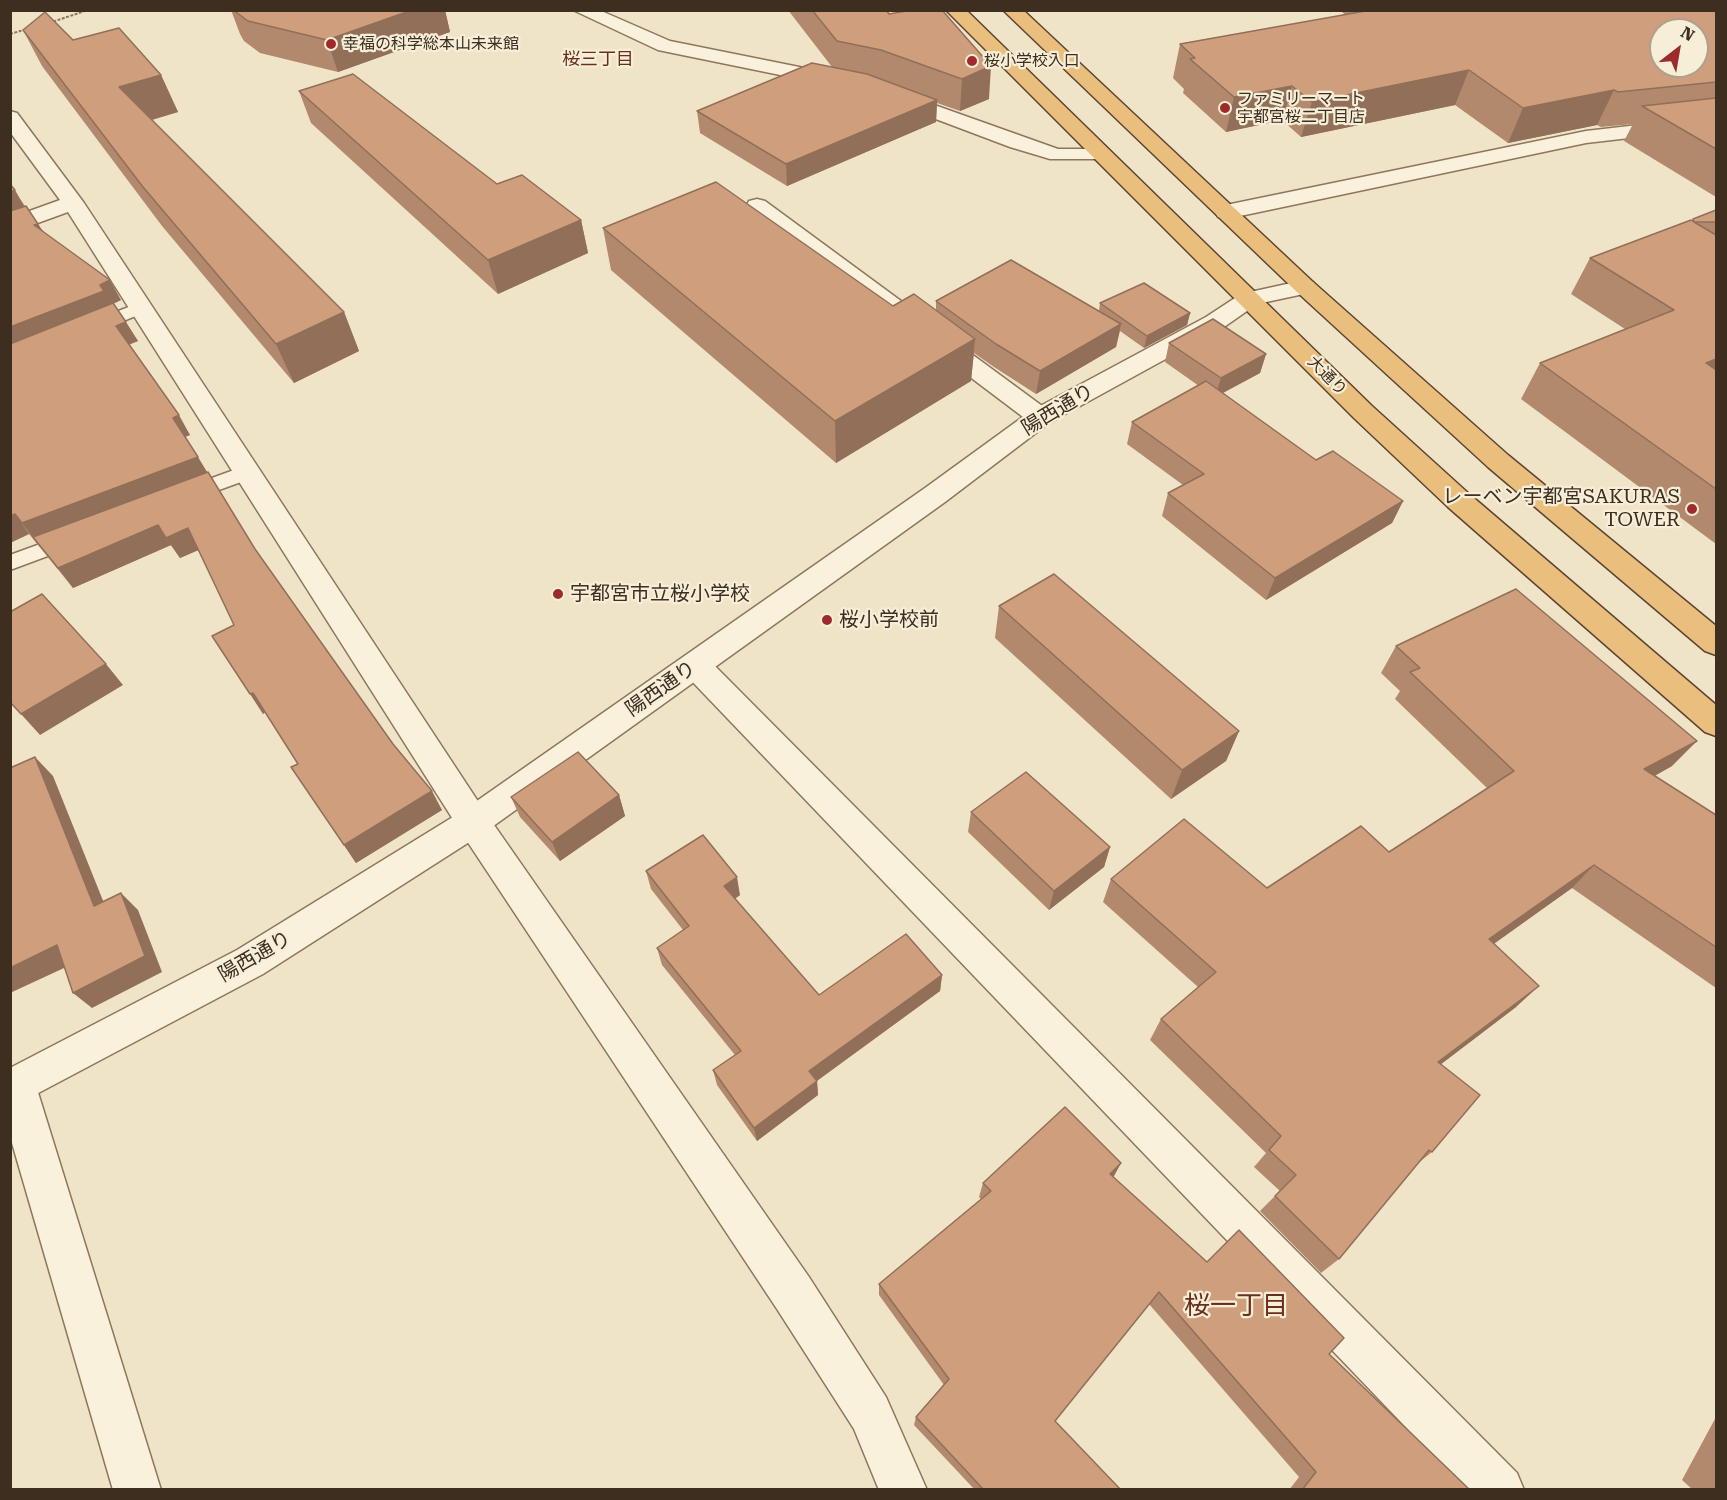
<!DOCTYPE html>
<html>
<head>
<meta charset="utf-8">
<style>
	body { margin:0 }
	#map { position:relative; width:1727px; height:1500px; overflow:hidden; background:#f0e4c8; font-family:"Roboto Serif",serif }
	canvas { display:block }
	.frame { position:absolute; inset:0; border:12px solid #3d2e20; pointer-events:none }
	.north { position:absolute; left:1649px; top:18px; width:60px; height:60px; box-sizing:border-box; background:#f7eed8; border:2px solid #ada18e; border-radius:50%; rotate:31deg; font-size:16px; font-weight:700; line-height:24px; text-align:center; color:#3d2e20 }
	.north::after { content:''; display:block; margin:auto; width:21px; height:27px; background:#9e2a2b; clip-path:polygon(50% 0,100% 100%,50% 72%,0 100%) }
</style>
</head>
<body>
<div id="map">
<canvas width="1727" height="1500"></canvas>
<div class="frame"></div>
<div class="north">N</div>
</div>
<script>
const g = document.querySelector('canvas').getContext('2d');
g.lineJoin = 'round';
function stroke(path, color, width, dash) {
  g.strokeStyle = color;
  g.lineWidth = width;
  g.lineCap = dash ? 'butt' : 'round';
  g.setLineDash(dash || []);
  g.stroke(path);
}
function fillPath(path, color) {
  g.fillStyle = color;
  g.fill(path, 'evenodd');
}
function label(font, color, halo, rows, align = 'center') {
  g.font = font + ' "Roboto Serif","Noto Sans JP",serif';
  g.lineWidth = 4.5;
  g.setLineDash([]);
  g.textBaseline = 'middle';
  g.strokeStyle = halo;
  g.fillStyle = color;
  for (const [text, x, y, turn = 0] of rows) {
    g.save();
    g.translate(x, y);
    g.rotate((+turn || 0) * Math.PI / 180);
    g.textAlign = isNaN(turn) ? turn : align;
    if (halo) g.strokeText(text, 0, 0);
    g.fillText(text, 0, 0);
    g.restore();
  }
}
const path = new Path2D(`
	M10 12 15 10
	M49 23 88 10
	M10 34 27 29`);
const service = new Path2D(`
	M139 303 148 308 145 312 97 332H85L82 328 85 324Z
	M245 466 252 468 255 473 252 478 186 502 179 500 176 495 179 490Z
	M73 532 80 534 83 539 80 544 10 570V555Z`);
const minor = new Path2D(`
	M573 10H599L670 41 834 74 844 80 834 86 658 50Z
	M895 91 1058 149H1105L1109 153 1105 157 1098 159H1050L1010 147 888 101 885 97 888 93Z
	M10 111 17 113 84 203 485 812 809 1277 886 1397 927 1490H879L854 1429 777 1309 461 832 68 212 10 233V218L60 200 10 132Z
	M1716 116V128L1586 143 1226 219 1218 217 1215 212 1218 207 1226 205 1586 131Z
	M757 199 765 201 901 301 904 306 901 311 892 313 883 311 749 211 746 206 749 201Z
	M938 333 947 336 1049 411 1053 417 1049 423 1040 425 1031 423 929 346 926 341 929 336Z
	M695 653 706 657 1517 1473 1524 1490H1466L684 673 679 665 684 657Z
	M16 1067 30 1072 36 1086 161 1490H113L10 1136V1069Z`);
const tertiary = new Path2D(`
	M1305 280 1313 282 1317 287 1313 292 1257 304 1224 327 1049 423 945 502 485 832 263 974 10 1108V1068L237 950 461 812 925 488 1031 411 1206 317 1241 294Z`);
const trunk = new Path2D(`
	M946 10H966L1372 406 1468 493 1716 705V736L1705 732 1448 507 1354 418Z
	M1003 10H1023L1313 282 1508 455 1716 626V655L1705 651 1488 467 1297 292Z`);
const wall = new Path2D(`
	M231 10H445L450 32 338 72 260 53 244 41 240 34Z
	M788 10H886L989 99 960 111 937 103 936 122 787 186 700 133 697 111 832 67Z
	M1339 10H1716V197L1624 141 1633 124 1601 127 1597 125 1508 143 1455 105 1301 137 1282 120 1226 132 1183 93 1184 89 1173 78 1180 44 1346 15Z
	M23 30 73 40 161 75 178 112 152 120 344 312 359 351 294 383 162 226 42 66Z
	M299 91 497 184 581 220 588 253 498 294 311 123Z
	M10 184 25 206 38 224 43 231 121 300 113 304 138 341 129 345 190 435 185 437 255 549 393 744 442 810 356 863 291 767 298 764 265 712 263 714 234 625 198 550 180 558 171 545 73 588 29 534 10 543Z
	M1716 210V544L1521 399 1540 363 1625 329 1571 294 1590 258 1692 221 1693 219Z
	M603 228 893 306 936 310V301L1099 311 1100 303 1190 313 1187 325 1144 348 1120 331 1116 347 1036 394 994 367 974 353 971 381 836 463 611 270Z
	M1169 343 1266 354 1260 373 1223 393 1316 460 1403 501 1392 523 1266 600 1162 516 1168 493 1183 485 1127 444 1132 422 1199 386 1165 362Z
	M999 606 1239 731 1226 761 1171 799 995 638Z
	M1396 646 1672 766 1654 776 1716 815V988L1572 888 1494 944 1516 1007 1441 1064 1432 1152 1417 1164 1339 1259 1321 1273 1260 1211 1280 1191 1254 1167 1266 1153 1150 1040 1161 1019 1198 987 1103 902 1111 879 1267 888 1389 852 1487 788 1395 699 1400 691 1381 673Z
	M619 795 625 816 560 861 520 817 511 797Z
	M971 812 1110 847 1104 867 1049 910 968 832Z
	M646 871 740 895 735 899 819 995 942 975 940 991 817 1081 818 1095 757 1141 717 1085 713 1070 735 1055 662 965 657 948 683 930 651 889Z
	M1121 1163 1113 1177 1207 1262 1329 1354 1470 1490H1289L1299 1477 1149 1304 1055 1421 1121 1490H975L914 1425 916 1417 944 1385 879 1295V1284L981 1199 979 1197 983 1183Z
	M1716 1417V1490H1693L1682 1480Z`);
const shadedWall = new Path2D(`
	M412 10H445L450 32 338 72 327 40Z
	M991 66 989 99 960 111 962 79Z
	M1469 70 1455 105 1301 137 1312 102Z
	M161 75 178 112 137 124 119 87Z
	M1292 86 1282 120 1226 132 1234 97Z
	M1614 90 1597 125 1508 143 1523 108Z
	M937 100 936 122 787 186 786 164Z
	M15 190 26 210 10 216V192Z
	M581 220 588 253 498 294 488 260Z
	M38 224 50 243 34 225Z
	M110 280 121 300 10 352V327Z
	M344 312 359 351 294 383 276 344Z
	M1190 313 1187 325 1144 348 1147 336Z
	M126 322 138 341 127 345 116 326Z
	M1121 324 1116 347 1036 394 1040 371Z
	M975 339 971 381 836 463 835 421Z
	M1266 354 1260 373 1215 397 1221 378Z
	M1716 359V385L1706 363Z
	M179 415 190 435 184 437 173 418Z
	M198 457 210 477 37 543 22 523Z
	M1403 501 1392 523 1266 600 1275 578Z
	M15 514 29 534 10 543V516Z
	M158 525 171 545 73 588 58 568Z
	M188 528 201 549 180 558 166 538Z
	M106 664 123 685 40 735 21 714Z
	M253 693 265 712 263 714 250 694Z
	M1239 731 1226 761 1171 799 1182 770Z
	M1697 741 1672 766 1621 795 1644 769Z
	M35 757 53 776 112 923 94 906Z
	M432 791 442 810 356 863 344 845Z
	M619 795 625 816 560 861 552 842Z
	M1110 847 1104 867 1049 910 1054 891Z
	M1594 865 1572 888 1469 961 1489 939Z
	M737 877 740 895 727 904 724 886Z
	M121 893 138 910 162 972 92 1008 73 993Z
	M57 945 77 962 10 993V968Z
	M942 975 940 991 811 1085 809 1071Z
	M1539 986 1516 1007 1419 1081 1438 1062Z
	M817 1081 818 1095 757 1141 754 1128Z
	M1121 1163 1113 1178 1110 1174Z`);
const building = new Path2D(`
	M233 10H412L327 40 248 21Z
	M812 10H886L889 14 912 10H942L991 66 962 79 881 50 837 41Z
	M1371 10H1716V82L1618 92 1614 90 1523 108 1469 70 1312 102 1292 86 1234 97 1190 59 1195 58 1180 44ZM1661 30H1697V66H1661Z
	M45 12 73 40 119 28 161 75 119 87 344 312 276 344 143 187 23 30Z
	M812 63 867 74 937 100 786 164 697 111Z
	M353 74 497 184 522 175 581 220 488 260 299 91Z
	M1716 98V149L1642 106Z
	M716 182 893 306 914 294 975 339 835 421 603 228Z
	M10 184 15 190 10 192Z
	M26 206 38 224 34 225 110 280 100 285 104 291 10 327V211Z
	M1716 210V222H1694L1716 235V359L1706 363 1716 370V489L1540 363 1674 310 1590 258 1691 220 1694 222 1693 219Z
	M1011 260 1121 324 1040 371 996 344 936 301Z
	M1144 283 1190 313 1147 336 1100 303Z
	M113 303 126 322 116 326 179 415 173 418 198 457 22 523 15 514 10 516V344Z
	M1213 319 1266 354 1221 378 1169 343Z
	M1206 381 1316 460 1333 451 1403 501 1275 578 1168 493 1204 474 1132 422Z
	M208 472 255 549 393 744 432 791 344 845 291 767 298 764 253 693 250 694 212 636 234 625 188 528 166 538 158 525 58 568 33 537Z
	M1054 574 1239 731 1182 770 999 606Z
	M1516 589 1697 741 1644 769 1716 815V947L1594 865 1489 939 1539 986 1438 1062 1480 1095 1432 1152 1429 1150 1339 1259 1275 1196 1296 1175 1269 1150 1281 1136 1161 1019 1216 972 1111 879 1184 819 1267 888 1361 826 1389 852 1514 771 1410 672 1420 668 1396 646Z
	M42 594 106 664 21 714 10 702V612Z
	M578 752 619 795 552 842 511 797Z
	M35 757 94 906 121 893 145 956 73 993 57 945 10 968V768Z
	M1026 772 1110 847 1054 891 971 812Z
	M703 835 737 877 724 886 819 995 906 934 942 975 809 1071 817 1081 754 1128 713 1070 741 1051 657 948 689 926 646 871Z
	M1065 1107 1121 1163 1110 1174 1207 1262 1239 1230 1344 1338 1329 1354 1470 1490H1302L1316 1472 1159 1292 1055 1421 1121 1490H984L916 1417 949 1379 879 1284 991 1191 983 1183Z`);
const markers = [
	[331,44,6,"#9e2a2b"],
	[972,61,6,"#9e2a2b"],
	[1225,108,6,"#9e2a2b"],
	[1692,509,6,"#9e2a2b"],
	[558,594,6,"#9e2a2b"],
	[827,620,6,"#9e2a2b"]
];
const farPoinames = [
	["幸福の科学総本山未来館",343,44],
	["桜小学校入口",984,61],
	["ファミリーマート",1237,99],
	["宇都宮桜二丁目店",1237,117]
];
const farStreetnames = [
	["大通り",1327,376,45]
];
const farNeighbourhoodnames = [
	["桜三丁目",598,60]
];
const streetNames = [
	["陽西通り",1058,410,-31],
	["陽西通り",661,689,-35],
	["陽西通り",255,957,-30]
];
const poiNames = [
	["レーベン宇都宮SAKURAS",1680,497,"right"],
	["TOWER",1680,520,"right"],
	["宇都宮市立桜小学校",570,594],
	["桜小学校前",839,620]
];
const nearNeighbourhoodnames = [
	["桜一丁目",1236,1306]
];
stroke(service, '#8d765c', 3);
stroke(minor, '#8d765c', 3);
stroke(tertiary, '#8d765c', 3);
stroke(trunk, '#5b4430', 3);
stroke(path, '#8d765c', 2, [3, 1.5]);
fillPath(service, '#faf1dc');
fillPath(minor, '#faf1dc');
fillPath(tertiary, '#faf1dc');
fillPath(trunk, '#eabe7c');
fillPath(wall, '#b2896c');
fillPath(shadedWall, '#916f58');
fillPath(building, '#cf9f7d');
stroke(building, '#916f58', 1.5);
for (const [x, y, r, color] of markers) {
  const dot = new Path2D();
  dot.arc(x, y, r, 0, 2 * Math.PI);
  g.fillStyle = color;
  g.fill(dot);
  stroke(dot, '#f7eed8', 2);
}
label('16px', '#3d2e20', '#f7eed8', farPoinames, 'left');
label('16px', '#3d2e20', '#f7eed8', farStreetnames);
label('18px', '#6b2e1e', '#f7eed8', farNeighbourhoodnames);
label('20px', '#3d2e20', '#f7eed8', streetNames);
label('20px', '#3d2e20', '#f7eed8', poiNames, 'left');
label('26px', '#6b2e1e', '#f7eed8', nearNeighbourhoodnames);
</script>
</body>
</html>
